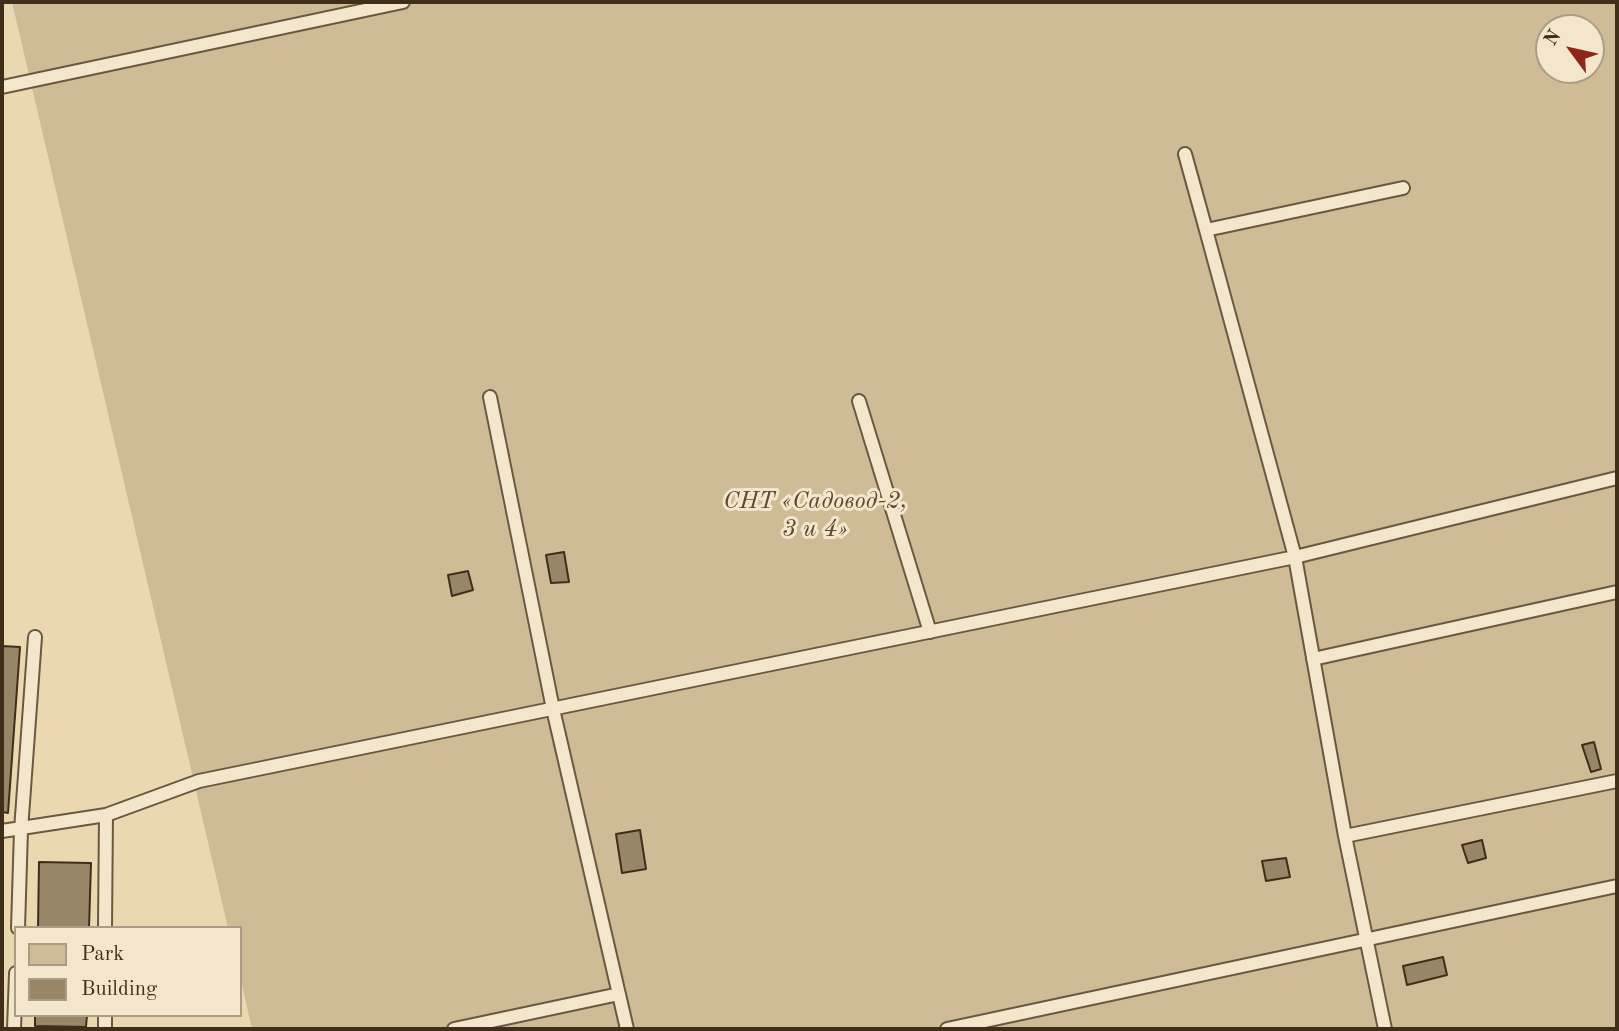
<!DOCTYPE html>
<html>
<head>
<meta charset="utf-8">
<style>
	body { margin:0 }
	#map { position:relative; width:1619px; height:1031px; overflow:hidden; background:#ecd8b0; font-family:"Old Standard TT",serif }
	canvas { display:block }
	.frame { position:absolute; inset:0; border:4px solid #402d1a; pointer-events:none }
	.legend { position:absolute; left:14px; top:926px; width:228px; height:91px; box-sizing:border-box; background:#f3e6cc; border:2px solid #ab9c85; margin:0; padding:9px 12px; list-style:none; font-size:21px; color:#402d1a }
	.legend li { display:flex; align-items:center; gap:14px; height:35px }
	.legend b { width:35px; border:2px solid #ab9c85 }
	.north { position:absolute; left:1535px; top:14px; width:70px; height:70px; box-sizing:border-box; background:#f3e6cc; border:2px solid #ab9c85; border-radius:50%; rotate:303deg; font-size:19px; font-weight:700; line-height:28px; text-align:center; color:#402d1a }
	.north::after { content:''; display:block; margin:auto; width:24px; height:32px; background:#8f2418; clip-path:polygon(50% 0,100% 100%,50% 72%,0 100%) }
</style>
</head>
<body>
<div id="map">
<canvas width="1619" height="1031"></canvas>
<div class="frame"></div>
<ul class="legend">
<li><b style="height:19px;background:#cfbb96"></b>Park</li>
<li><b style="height:19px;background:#998668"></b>Building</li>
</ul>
<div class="north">N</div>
</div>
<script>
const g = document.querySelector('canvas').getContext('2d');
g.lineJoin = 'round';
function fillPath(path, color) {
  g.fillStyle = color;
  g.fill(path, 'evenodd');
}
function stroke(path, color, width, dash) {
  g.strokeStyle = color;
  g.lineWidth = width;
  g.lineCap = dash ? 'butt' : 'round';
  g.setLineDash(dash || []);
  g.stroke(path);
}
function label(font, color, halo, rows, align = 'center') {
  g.font = font + ' "Old Standard TT",serif';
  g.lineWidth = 6;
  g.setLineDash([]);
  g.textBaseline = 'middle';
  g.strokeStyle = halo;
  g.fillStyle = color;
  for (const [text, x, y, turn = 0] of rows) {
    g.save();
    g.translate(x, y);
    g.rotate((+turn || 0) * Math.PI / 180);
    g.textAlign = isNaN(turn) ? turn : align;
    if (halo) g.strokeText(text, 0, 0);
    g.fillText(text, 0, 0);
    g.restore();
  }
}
const green = new Path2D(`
	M12 2H1617V1029H252L240 976V928H228ZM1549 28H1591V70H1549Z`);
const building = new Path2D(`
	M564 552 569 582 551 583 546 555Z
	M468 571 473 590 452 596 448 575Z
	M2 646 20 647 8 813 2 812Z
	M1594 742 1601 769 1591 772 1582 745Z
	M640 830 646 869 622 873 616 834Z
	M1482 840 1486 858 1468 863 1462 845Z
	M1286 858 1290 877 1266 881 1262 861Z
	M39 862 91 863 89 928H38Z
	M1443 957 1447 975 1407 985 1403 966Z
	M35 1015H87L86 1027 35 1026Z`);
const lane = new Path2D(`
	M2 87 403 2
	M1185 154 1206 230
	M490 397 553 709 627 1029
	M859 401 930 632
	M1313 659 1617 592
	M2 831 106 815 199 781 1295 557 1617 478
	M1345 836 1617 781
	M18 928 21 830 35 637
	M105 928 106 815
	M14 1029 16 973
	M105 1029V1015
	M454 1029 619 994
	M947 1029 1617 886
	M1385 1029 1345 836 1295 557 1206 230 1403 188`);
const parkNames = [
	["СНТ «Садовод-2,",815,502],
	["3 и 4»",815,530]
];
fillPath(green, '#cfbb96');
fillPath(building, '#998668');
stroke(building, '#402d1a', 2);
stroke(lane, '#6b5840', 16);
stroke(lane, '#f3e6cc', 12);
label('italic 24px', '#5d4933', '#f3e6cc', parkNames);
</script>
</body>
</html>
